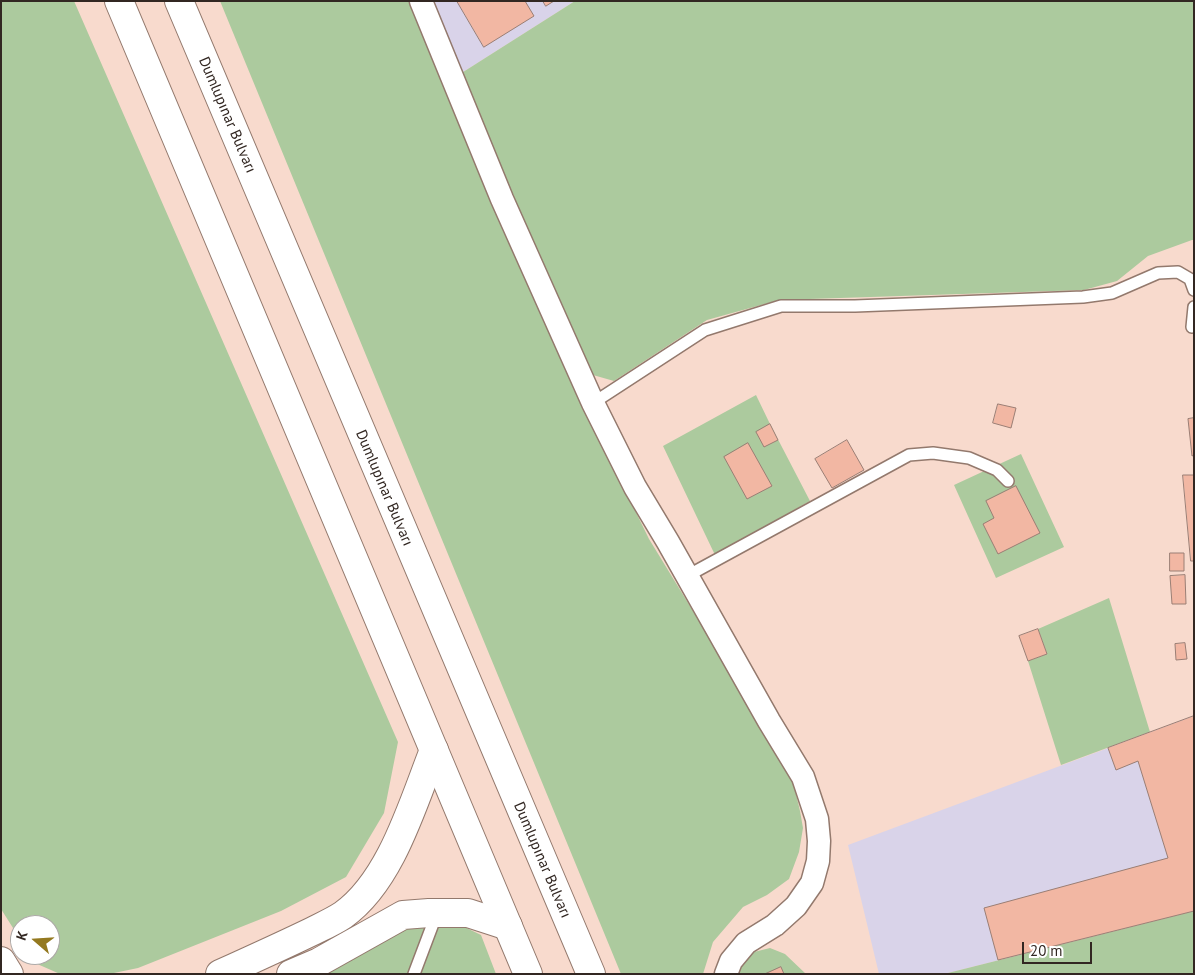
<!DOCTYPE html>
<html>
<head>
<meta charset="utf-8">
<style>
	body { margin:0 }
	#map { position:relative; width:1195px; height:975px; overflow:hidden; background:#f8dacd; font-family:"PT Sans",sans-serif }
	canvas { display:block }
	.frame { position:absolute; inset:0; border:2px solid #322722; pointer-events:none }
	.north { position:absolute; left:10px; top:915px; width:50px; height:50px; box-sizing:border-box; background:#fff; border:1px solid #ada9a7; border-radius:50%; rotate:289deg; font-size:14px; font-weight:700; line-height:20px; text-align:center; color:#322722 }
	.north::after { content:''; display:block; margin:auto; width:18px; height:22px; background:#947920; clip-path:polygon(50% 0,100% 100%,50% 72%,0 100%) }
	.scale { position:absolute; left:1022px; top:942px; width:70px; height:22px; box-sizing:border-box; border:2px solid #322722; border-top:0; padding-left:6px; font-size:15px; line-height:18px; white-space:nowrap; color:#322722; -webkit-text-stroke:4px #fff; paint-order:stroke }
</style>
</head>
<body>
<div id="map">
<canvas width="1195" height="975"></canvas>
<div class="frame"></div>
<div class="north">K</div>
<div class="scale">20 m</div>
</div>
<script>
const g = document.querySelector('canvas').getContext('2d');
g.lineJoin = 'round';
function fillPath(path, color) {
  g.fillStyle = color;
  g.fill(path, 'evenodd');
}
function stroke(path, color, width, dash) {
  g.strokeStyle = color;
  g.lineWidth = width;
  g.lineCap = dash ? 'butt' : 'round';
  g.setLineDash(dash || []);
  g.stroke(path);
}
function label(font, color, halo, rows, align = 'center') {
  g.font = font + ' "PT Sans",sans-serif';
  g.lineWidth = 4;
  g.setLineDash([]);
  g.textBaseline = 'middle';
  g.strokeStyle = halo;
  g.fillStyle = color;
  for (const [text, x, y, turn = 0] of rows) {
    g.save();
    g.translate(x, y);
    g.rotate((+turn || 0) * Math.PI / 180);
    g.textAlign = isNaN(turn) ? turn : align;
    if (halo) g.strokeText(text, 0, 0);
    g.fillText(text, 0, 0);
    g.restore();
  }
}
const industrial = new Path2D(`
	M433 1H575L460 74Z
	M1194 716V911L944 974H879L848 845Z`);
const green = new Path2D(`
	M1 1H74L398 742 384 813 346 877 281 911 138 968 109 974H60L35 963 30 955H50V925H20V939L1 909Z
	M220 1H411L608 455 649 539 789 768 791 773 800 811 803 828 799 852 789 879 767 895 743 907 713 942 703 974H621Z
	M575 1H1194V240H1192L1148 256 1117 281 1084 290 779 300 707 320 614 381 593 375 567 331 460 74Z
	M756 395 770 424 810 501 715 555 663 446Z
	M1021 454 1064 547 996 578 954 485Z
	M1109 598 1150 732 1061 765 1028 661 1047 654 1038 629Z
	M1194 911V974H944Z
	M448 919 481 935 496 974H304L409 920Z
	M770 948 785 954 806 974H732L750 953Z`);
const building = new Path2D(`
	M457 1H525L534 16 484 47Z
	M543 1H554L546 6Z
	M998 404 1016 408 1011 428 993 423Z
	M1194 418V455L1192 456 1188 419Z
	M770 424 778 440 764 447 756 432Z
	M847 440 864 470 832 488 815 459Z
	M748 443 772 486 747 499 724 457Z
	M1183 475H1194V561H1191Z
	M1016 486 1040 533 998 554 983 524 994 518 986 501Z
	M1170 553H1184V571H1170Z
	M1185 575 1186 604H1172L1170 576Z
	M1038 629 1047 654 1028 661 1019 636Z
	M1185 643 1187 659 1176 660 1175 644Z
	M1194 716V911L998 960 984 908 1168 858 1138 761 1116 770 1108 748Z
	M781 967 784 974H765Z`);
const service = new Path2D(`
	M1192 327 1194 307
	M593 403 705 330 781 306H855L1083 297 1112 293 1158 273 1178 272 1190 279 1194 290
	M687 576 909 455 933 453 969 458 997 470 1008 481
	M414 974 437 913`);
const minor = new Path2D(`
	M421 1 502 199 593 403 635 487 668 542 769 721 803 777 817 819 819 841 818 861 812 883 796 906 775 925 746 943 731 961 726 974`);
const secondary = new Path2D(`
	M1 961 9 974
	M220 974C251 960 282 946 313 931 323 926 334 921 343 915 391 881 413 803 434 750
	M291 974 319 962 403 915 429 913H468L508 926`);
const trunk = new Path2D(`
	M119 1 528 974
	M179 1 591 974`);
const streetNames = [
	["Dumlupınar Bulvarı",227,115,67],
	["Dumlupınar Bulvarı",384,488,67],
	["Dumlupınar Bulvarı",542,860,67]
];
fillPath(industrial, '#d9d3e9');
fillPath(green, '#acca9e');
fillPath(building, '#f2b7a3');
stroke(building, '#9a7e74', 1);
stroke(service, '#93796d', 14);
stroke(minor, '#93796d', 25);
stroke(secondary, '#93796d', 30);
stroke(trunk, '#93796d', 30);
stroke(service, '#fff', 11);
stroke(minor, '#fff', 22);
stroke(secondary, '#fff', 28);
stroke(trunk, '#fff', 28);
label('15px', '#322722', '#fff', streetNames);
</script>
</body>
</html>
